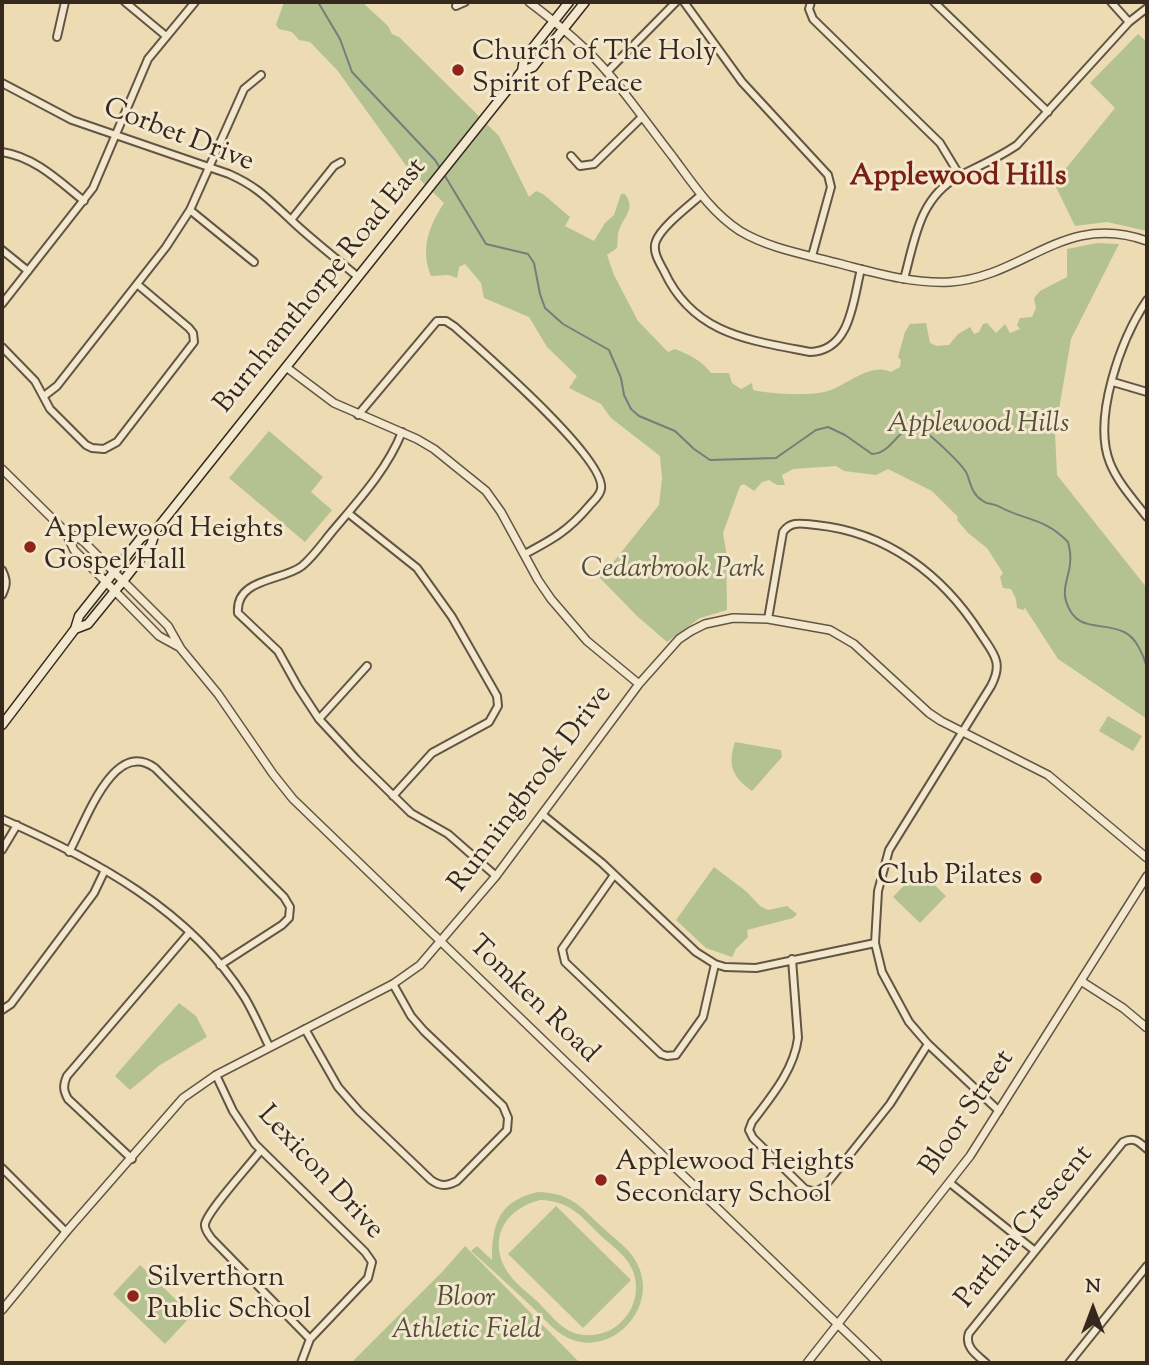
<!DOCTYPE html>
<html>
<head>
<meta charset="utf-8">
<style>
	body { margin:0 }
	#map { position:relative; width:1149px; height:1365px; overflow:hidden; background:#eddcb3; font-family:"Sorts Mill Goudy",serif }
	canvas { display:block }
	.frame { position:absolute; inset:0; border:4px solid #35281f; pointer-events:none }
	.north { position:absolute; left:1058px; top:1274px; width:70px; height:70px; -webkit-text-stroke:5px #f3e8ce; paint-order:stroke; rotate:0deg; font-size:19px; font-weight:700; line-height:28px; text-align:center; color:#35281f }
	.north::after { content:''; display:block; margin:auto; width:24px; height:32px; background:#35281f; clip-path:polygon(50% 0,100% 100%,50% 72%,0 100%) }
</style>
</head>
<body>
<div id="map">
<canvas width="1149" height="1365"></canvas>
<div class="frame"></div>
<div class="north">N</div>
</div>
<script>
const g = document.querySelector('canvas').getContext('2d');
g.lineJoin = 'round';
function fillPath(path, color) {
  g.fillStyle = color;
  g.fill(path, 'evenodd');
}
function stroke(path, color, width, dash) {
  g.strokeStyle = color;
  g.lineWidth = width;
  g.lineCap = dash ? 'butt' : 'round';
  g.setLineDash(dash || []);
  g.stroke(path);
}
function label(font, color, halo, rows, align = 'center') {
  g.font = font + ' "Sorts Mill Goudy",serif';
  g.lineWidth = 6;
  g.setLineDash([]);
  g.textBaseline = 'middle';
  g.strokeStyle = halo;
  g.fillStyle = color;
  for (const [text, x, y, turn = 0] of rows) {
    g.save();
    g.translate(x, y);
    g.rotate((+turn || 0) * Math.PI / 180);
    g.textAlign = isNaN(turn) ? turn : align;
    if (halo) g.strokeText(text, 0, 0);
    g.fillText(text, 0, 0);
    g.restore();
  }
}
const green = new Path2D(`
	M284 2H362L388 26 392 34 399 37 499 136 529 197 536 191 543 194 570 217 565 226 594 241 605 223 614 215 621 194H625C636 209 624 216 619 230 617 235 618 242 617 248L607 255 614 275 638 321 668 352 675 349C690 355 701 360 711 373H729L732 383 741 389 752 383 753 390C772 394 805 396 824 392 844 388 870 361 891 372L900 367 901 360 898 357 905 332 910 324 926 323 930 343 937 346 949 345 958 334 970 327 974 334 979 332 983 324 987 323 996 333 1005 324 1010 333 1020 329 1017 325 1020 318 1032 317 1036 308 1034 298 1040 291 1067 277V249L1097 243 1119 244 1071 339 1055 433 1057 475 1147 588V719L1058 659 1025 608 1023 610 1017 608 1016 599 1011 589 1003 588 1000 577 1003 573 987 548 968 533 957 520 958 517 932 491 888 469 876 475 844 471 836 466 793 469 782 475 785 485H777L769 480 762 482 754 491 744 484 740 486 723 533 726 551 727 610 700 618 667 642 637 616 599 577 611 565 659 505 662 478 660 456 611 418 601 404 569 388 577 376 547 347 529 317 484 298 481 283 465 264 459 267 457 278 448 275 431 276C420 249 429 226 444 203L407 167 337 70 310 42 299 40 292 32 279 29 276 25Z
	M1138 34 1147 42V231L1107 222 1075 226 1054 183 1115 108 1090 83Z
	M269 431 323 477 311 492 332 510 305 542 229 478Z
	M1108 716 1142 736 1133 751 1099 731Z
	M735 742 781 750 782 757 752 791C733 778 727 765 735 742Z
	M714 867 747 892 760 906 768 910 787 906 797 914 793 918 747 930 748 937 736 949 732 957 706 948 676 920Z
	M919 870 946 896 920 923 893 897Z
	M179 1003 196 1016 207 1037 160 1065 130 1090 115 1076Z
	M538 1192C570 1193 579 1205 601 1226 611 1236 628 1247 635 1260 664 1306 608 1365 561 1334 550 1327 540 1314 530 1305 511 1287 491 1269 471 1251L477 1246 492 1260C492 1223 499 1201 538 1192ZM540 1200C570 1201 581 1216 601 1236 610 1244 621 1252 628 1262 642 1282 637 1309 619 1324 608 1334 589 1338 574 1333 559 1327 549 1313 538 1302 527 1292 512 1281 505 1268 488 1235 508 1208 540 1200Z
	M556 1206 631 1280 583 1328 508 1254Z
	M465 1246 580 1363H351L442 1272Z
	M140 1265 192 1315 165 1344 113 1294Z`);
const stream = new Path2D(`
	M318 2 340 39 352 72 435 160 440 168
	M445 176 486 244 528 254 534 263 540 294 545 308 563 324 609 350 621 378 624 395 631 409 639 416 675 431 694 449 710 460 776 458 816 430 828 427 845 435 872 454C892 454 898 426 916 427 925 428 964 466 967 474 971 485 972 494 983 501 988 505 993 503 998 506 1025 521 1044 517 1068 542 1070 549 1071 556 1070 564 1069 576 1062 589 1066 601 1076 634 1102 621 1124 632 1136 637 1144 656 1147 668`);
const minor = new Path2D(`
	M125 2 166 36
	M684 2 742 82 828 175 831 187 812 256
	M811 2 809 9 813 19 940 143 960 176
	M934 2 1048 112
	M1111 2 1129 22
	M456 6 465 2
	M57 37 65 2
	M607 72 676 2
	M2 83 72 120 229 174C258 187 268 199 291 220 312 240 336 258 358 277
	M2 152C35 157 59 181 84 201
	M571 156 580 166 594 164 642 117
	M701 195C689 206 662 226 656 241 652 251 659 262 664 271 693 334 748 340 810 352 851 351 853 300 861 269
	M190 210 254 262
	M291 220 334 166 341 162
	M2 250 28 271
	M904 279C915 239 919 198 959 176 979 166 998 158 1017 145L1129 22 1147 8
	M1147 300C1121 339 1092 418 1110 463 1118 483 1134 500 1147 517
	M2 304 93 188 148 59 195 2
	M2 347 35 381 50 409 86 445 92 448 104 449 117 442 194 342 193 333 189 328 137 284
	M1113 382 1147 392
	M44 396 57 386 166 247 190 210 244 89 261 75
	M358 415 437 321H446L455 327C480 350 607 459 601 489 600 496 593 501 589 506 568 531 553 539 525 554
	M402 432C387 470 357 502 331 533 322 544 313 557 302 566 283 581 235 578 238 613L278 651 298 687 319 719 356 759 411 813 448 834 496 876
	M348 513 417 568 452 617 497 696 498 706 489 722 432 753 393 796
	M2 570C7 580 7 585 2 595
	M768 619 783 532C791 520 803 524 816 525 887 532 943 575 980 633 993 653 1004 662 991 686L889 850 878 891 875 943 882 972 909 1022 928 1044 999 1111
	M319 719 367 666
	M543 815 602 863 696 952 715 964 725 967 756 968 875 943
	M2 819C94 859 190 910 245 998 254 1013 261 1030 269 1046
	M2 850 17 825
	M69 852C85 824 113 737 155 768L284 897 290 907 289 918 282 925 220 965
	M614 875 562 949 565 962 661 1054 667 1056 676 1055 703 1017 715 964
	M792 959 798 1038C794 1070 771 1097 752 1122L749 1130 753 1138 805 1189 816 1192 824 1187 890 1104 928 1044
	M2 1010 11 1004 94 893 105 870
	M305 1029 338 1087 359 1111 431 1180C441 1187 447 1186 457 1181L507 1130 508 1118 503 1106 424 1031 411 1016 393 984
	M216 1075 233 1111 255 1144 365 1252 372 1262 368 1278 310 1339 301 1363
	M261 1150C250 1165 208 1210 205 1224 204 1229 209 1235 212 1239L310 1339
	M132 1159 68 1099C63 1090 63 1085 67 1076L190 932
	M2 1168 66 1232
	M950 1183 1035 1251
	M986 1363C977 1355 964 1347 969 1333L1123 1142C1134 1137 1138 1141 1147 1149
	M1069 1363 1147 1266`);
const tertiary = new Path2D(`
	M529 2C557 23 585 46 608 73 631 100 651 129 673 157 693 184 711 212 740 231 770 249 808 255 841 264 876 273 913 284 950 282 1025 277 1064 211 1147 241
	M286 367 334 403 417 439 434 449 486 491 501 512 538 580 551 599 587 641 639 684
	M2 469 66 532 83 541 168 626 181 649 218 694 273 774 293 799 878 1363
	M66 533 74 550 106 582 159 636 179 647
	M1081 981 1123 1008 1147 1028
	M2 1310 66 1232 183 1098 216 1075 393 984 420 965 496 876 639 684 679 639 691 631 705 624 733 618 768 619 830 630 854 644 929 713 941 721 1048 775 1147 858
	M807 1363 970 1156 1147 876`);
const secondary = new Path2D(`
	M522 71 533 67 585 2
	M75 629 88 624 123 581 151 545 156 530 504 94 522 71 524 59 569 2
	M2 725 75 629 79 616 141 538 156 530`);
const markers = [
	[458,70,7,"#8f2418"],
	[30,547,7,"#8f2418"],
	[1036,878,7,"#8f2418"],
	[601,1180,7,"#8f2418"],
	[133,1296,7,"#8f2418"]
];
const poiNames = [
	["Church of The Holy",472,54],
	["Spirit of Peace",472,86],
	["Applewood Heights",44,531],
	["Gospel Hall",44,563],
	["Club Pilates",1022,878,"right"],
	["Applewood Heights",615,1164],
	["Secondary School",615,1196],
	["Silverthorn",147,1280],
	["Public School",147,1312]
];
const streetNames = [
	["Corbet Drive",178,137,21],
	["Burnhamthorpe Road East",322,287,-51],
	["Runningbrook Drive",532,790,-53],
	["Tomken Road",532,1001,44],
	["Bloor Street",969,1114,-56],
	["Lexicon Drive",319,1174,47],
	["Parthia Crescent",1026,1228,-51]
];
const parkNames = [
	["Applewood Hills",978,426],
	["Cedarbrook Park",673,571],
	["Bloor",466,1300],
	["Athletic Field",466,1332]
];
const neighbourhoodNames = [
	["Applewood Hills",958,179]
];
fillPath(green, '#b3c290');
stroke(stream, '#757e7b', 2);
stroke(minor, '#635544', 10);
stroke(tertiary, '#635544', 10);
stroke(secondary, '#35281f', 11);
stroke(minor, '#f3e8ce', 6);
stroke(tertiary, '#f3e8ce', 7);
stroke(secondary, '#f3e8ce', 8);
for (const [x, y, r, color] of markers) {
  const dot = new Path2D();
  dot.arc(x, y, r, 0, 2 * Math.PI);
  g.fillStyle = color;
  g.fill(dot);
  stroke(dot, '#f3e8ce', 2.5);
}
label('28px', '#35281f', '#f3e8ce', poiNames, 'left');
label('28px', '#35281f', '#f3e8ce', streetNames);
label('italic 28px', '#544e3b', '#f3e8ce', parkNames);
label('bold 30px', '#7a1f14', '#f3e8ce', neighbourhoodNames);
</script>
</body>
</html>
